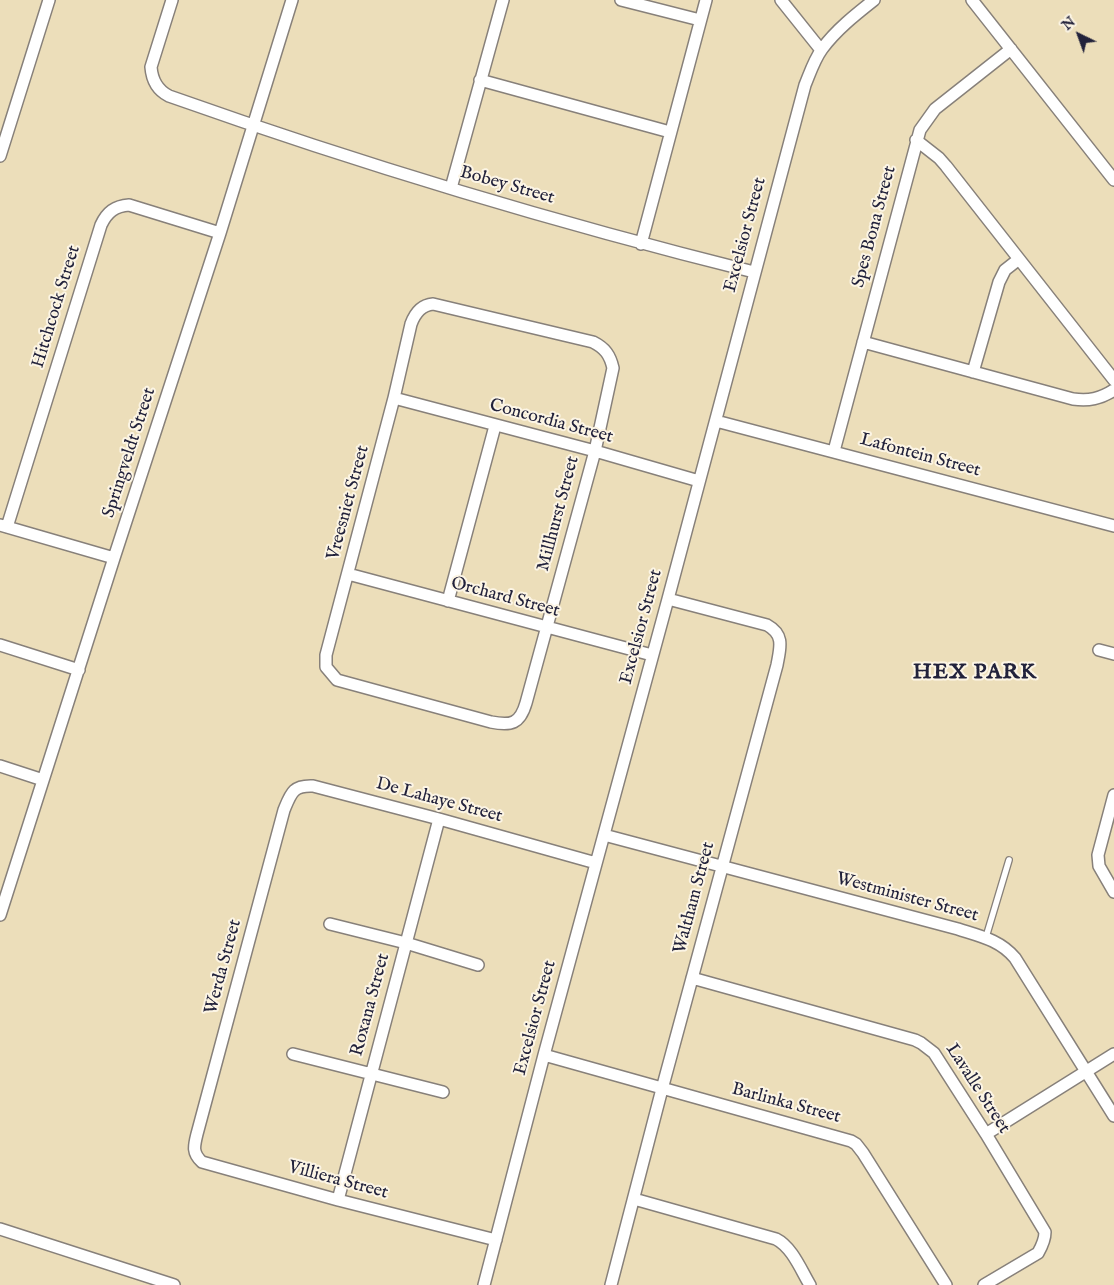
<!DOCTYPE html>
<html>
<head>
<meta charset="utf-8">
<style>
	body { margin:0 }
	#map { position:relative; width:1114px; height:1285px; overflow:hidden; background:#ecdeba; font-family:"IM FELL English",serif }
	canvas { display:block }
	.north { position:absolute; left:1054px; top:10px; width:50px; height:50px; -webkit-text-stroke:4px #fcf5e5; paint-order:stroke; rotate:318deg; font-size:14px; font-weight:700; line-height:20px; text-align:center; color:#22223b }
	.north::after { content:''; display:block; margin:auto; width:18px; height:22px; background:#22223b; clip-path:polygon(50% 0,100% 100%,50% 72%,0 100%) }
</style>
</head>
<body>
<div id="map">
<canvas width="1114" height="1285"></canvas>
<div class="north">N</div>
</div>
<script>
const g = document.querySelector('canvas').getContext('2d');
g.lineJoin = 'round';
function stroke(path, color, width, dash) {
  g.strokeStyle = color;
  g.lineWidth = width;
  g.lineCap = dash ? 'butt' : 'round';
  g.setLineDash(dash || []);
  g.stroke(path);
}
function label(font, color, halo, rows, align = 'center') {
  g.font = font + ' "IM FELL English",serif';
  g.lineWidth = 4;
  g.setLineDash([]);
  g.textBaseline = 'middle';
  g.strokeStyle = halo;
  g.fillStyle = color;
  for (const [text, x, y, turn = 0] of rows) {
    g.save();
    g.translate(x, y);
    g.rotate((+turn || 0) * Math.PI / 180);
    g.textAlign = isNaN(turn) ? turn : align;
    if (halo) g.strokeText(text, 0, 0);
    g.fillText(text, 0, 0);
    g.restore();
  }
}
const service = new Path2D(`
	M986 937 1009 860`);
const minor = new Path2D(`
	M172 0 151 67C152 80 157 90 169 96 361 164 557 223 754 272
	M621 0 700 20
	M781 0 821 50
	M972 0 1114 180
	M480 80 670 132
	M916 140 939 158 946 166 1114 380
	M0 156 49 0
	M451 188 503 0
	M641 244 706 0
	M433 304 593 342C605 348 610 355 613 368L595 451 526 703C520 724 511 726 491 722L337 680 326 667V655L394 398 411 324C415 313 421 305 433 304Z
	M863 342 1073 399C1089 401 1100 399 1114 390
	M973 372 999 282 1005 270 1019 259
	M394 398 595 451 699 481
	M716 421 1114 526
	M834 451 920 130 935 109 1011 49
	M0 525 114 558
	M7 527 101 225C107 212 115 206 129 205L220 233
	M348 574 652 655
	M448 601 495 426
	M0 645 79 670
	M1099 650 1114 654
	M0 766 43 780
	M1114 795 1098 855 1099 866 1114 892
	M604 835 958 929C980 936 1000 940 1015 958L1114 1116
	M0 915 114 558 220 233 292 0
	M330 924 406 943 478 965
	M692 978 915 1040 921 1043 934 1053 986 1134 1045 1232C1045 1240 1042 1246 1038 1253L984 1285
	M293 1054 443 1092
	M544 1055 851 1141 856 1144 863 1153 946 1285
	M986 1134 1114 1054
	M634 1199 776 1239C792 1247 801 1270 810 1285
	M338 1200 439 819
	M0 1229 174 1285
	M496 1240 338 1200 202 1162C192 1153 194 1146 197 1134L284 810C291 793 293 785 313 786L439 819 596 863
	M484 1285 544 1055 668 599 805 85C810 73 814 60 822 49 836 30 855 15 874 0
	M611 1285 662 1089 777 665C780 648 785 635 767 625L668 599`);
const streetNames = [
	["Bobey Street",507,186,16],
	["Spes Bona Street",875,227,-75],
	["Excelsior Street",746,235,-75],
	["Hitchcock Street",57,307,-73],
	["Concordia Street",551,422,15],
	["Springveldt Street",130,453,-72],
	["Lafontein Street",920,456,15],
	["Vreesniet Street",349,503,-75],
	["Millhurst Street",559,514,-75],
	["Orchard Street",505,598,15],
	["Excelsior Street",642,627,-75],
	["De Lahaye Street",439,801,15],
	["Waltham Street",695,898,-75],
	["Westminister Street",907,898,15],
	["Werda Street",224,967,-75],
	["Roxana Street",371,1005,-75],
	["Excelsior Street",536,1018,-75],
	["Lavalle Street",977,1089,57],
	["Barlinka Street",786,1104,15],
	["Villiera Street",338,1181,15]
];
const districtNames = [
	["HEX PARK",975,673]
];
stroke(service, '#87807a', 8);
stroke(minor, '#87807a', 14);
stroke(service, '#fff', 5.5);
stroke(minor, '#fff', 11);
label('18px', '#22223b', '#fcf5e5', streetNames);
g.letterSpacing = '1px';
label('bold 22px', '#22223b', '#fcf5e5', districtNames);
g.letterSpacing = '0px';
</script>
</body>
</html>
